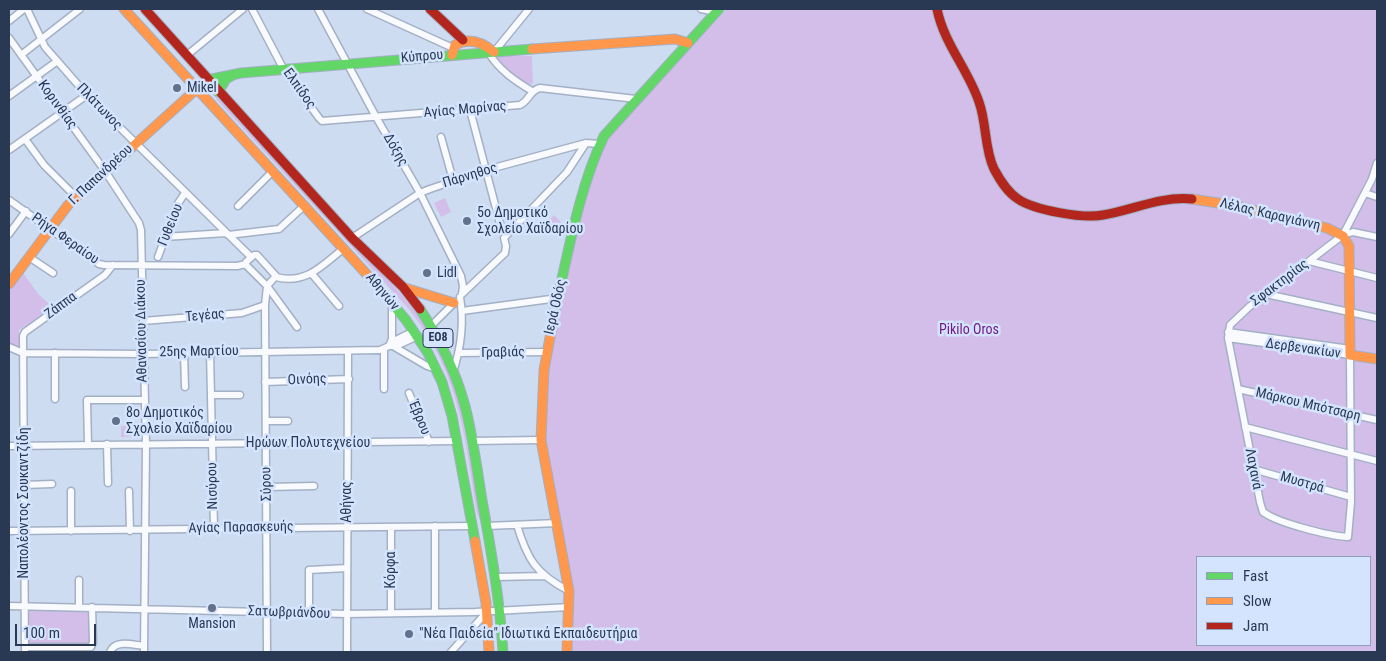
<!DOCTYPE html>
<html>
<head>
<meta charset="utf-8">
<style>
	body { margin:0 }
	#map { position:relative; width:1386px; height:661px; overflow:hidden; background:#cedcf1; font-family:"Roboto Condensed",sans-serif }
	canvas { display:block }
	.frame { position:absolute; inset:0; border:10px solid #2a3953; pointer-events:none }
	.legend { position:absolute; left:1196px; top:556px; width:175px; height:90px; box-sizing:border-box; background:#d4e4ff; border:1px solid #90a0ba; margin:0; padding:6px 9px; list-style:none; font-size:15px; color:#2a3953 }
	.legend li { display:flex; align-items:center; gap:10px; height:25px }
	.legend b { width:25px; border:1px solid #90a0ba }
	.scale { position:absolute; left:15px; top:624px; width:81px; height:22px; box-sizing:border-box; border:2px solid #2a3953; border-top:0; padding-left:6px; font-size:15px; line-height:18px; white-space:nowrap; color:#2a3953; -webkit-text-stroke:4px #d4e4ff; paint-order:stroke }
</style>
</head>
<body>
<div id="map">
<canvas width="1386" height="661"></canvas>
<div class="frame"></div>
<ul class="legend">
<li><b style="height:6px;background:#63d668"></b>Fast</li>
<li><b style="height:6px;background:#ff974d"></b>Slow</li>
<li><b style="height:6px;background:#b3261e"></b>Jam</li>
</ul>
<div class="scale">100 m</div>
</div>
<script>
const g = document.querySelector('canvas').getContext('2d');
g.lineJoin = 'round';
function fillPath(path, color) {
  g.fillStyle = color;
  g.fill(path, 'evenodd');
}
function stroke(path, color, width, dash) {
  g.strokeStyle = color;
  g.lineWidth = width;
  g.lineCap = dash ? 'butt' : 'round';
  g.setLineDash(dash || []);
  g.stroke(path);
}
function label(font, color, halo, rows, align = 'center') {
  g.font = font + ' "Roboto Condensed",sans-serif';
  g.lineWidth = 5;
  g.setLineDash([]);
  g.textBaseline = 'middle';
  g.strokeStyle = halo;
  g.fillStyle = color;
  for (const [text, x, y, turn = 0] of rows) {
    g.save();
    g.translate(x, y);
    g.rotate((+turn || 0) * Math.PI / 180);
    g.textAlign = isNaN(turn) ? turn : align;
    if (halo) g.strokeText(text, 0, 0);
    g.fillText(text, 0, 0);
    g.restore();
  }
}
const green = new Path2D(`
	M727 9H1377V652H567L570 607 544 462 550 332 600 144ZM1197 557H1370V645H1197Z
	M496 56H532L533 84C517 83 505 69 496 56Z
	M217 97 252 136 279 160 421 316 456 387 483 527 477 513C464 434 460 372 407 307L216 99Z
	M445 198 451 212 441 217 434 203Z
	M554 215 569 230 561 238 546 224Z
	M23 273 39 295 54 308 19 330V346L9 343V292Z
	M121 426H139L140 436 121 437Z
	M29 610 89 611V645H28Z`);
const street = new Path2D(`
	M27 9 45 47 87 95 251 257
	M252 9 284 70 319 118 322 121 520 105C529 101 530 90 540 88L636 99
	M318 9 376 117 420 193 461 276 463 286 462 294
	M367 9 453 48
	M701 9 716 12
	M9 21 24 9
	M9 38 105 171 139 223 141 230 146 444 144 652
	M488 52C499 70 515 81 532 91
	M494 52 529 9
	M21 55 80 9
	M186 56 243 9
	M9 96 56 62
	M470 110 502 231
	M441 137 453 180
	M25 139 44 165 76 197
	M9 150 87 95
	M1365 193 1377 197
	M9 200 99 264 104 265 237 266 246 264
	M238 206 273 171
	M9 234 26 211
	M228 235 279 229 305 205
	M1343 235 1372 179 1377 163
	M164 237 226 233
	M352 238 420 193 430 189 486 170 586 143 600 144
	M29 257 53 273
	M158 257 177 205 185 193
	M1309 261 1377 278
	M312 274 339 306
	M276 277C306 285 323 265 344 248
	M267 286 276 276 257 255H254L246 262V265L267 286 297 327
	M462 294 505 253 506 246 504 238 567 172 586 143
	M1266 294 1377 318
	M462 311 558 298
	M143 321 242 313 265 305
	M431 326 455 302
	M414 331 394 341 389 346H396L418 336
	M1228 332 1350 349
	M1228 338 1350 355 1351 502 1348 537C1329 536 1278 523 1263 512L1260 502 1228 338 1230 325 1249 307 1343 235 1353 232 1377 237
	M393 346 427 366 436 369
	M9 347 23 353 143 354 380 350 389 346 392 339V305
	M384 349V389
	M210 352 214 528
	M55 353V399
	M184 353 185 387
	M459 353 547 352
	M453 372C461 348 464 322 460 297
	M265 382 349 379
	M1238 389 1377 420
	M409 393 429 442
	M211 395H240
	M266 421H288
	M1245 427 1377 461
	M472 441 541 440
	M107 444 108 483
	M88 445 87 400H144
	M9 446 457 441
	M1253 469 1351 497
	M23 485 52 484
	M267 487 314 486
	M71 491V531
	M129 491 130 531
	M517 525C527 559 536 574 569 591
	M435 526V613
	M487 526 557 523
	M391 527V613
	M9 531 472 526
	M495 577 545 576
	M9 606 347 614 475 612 570 607
	M79 607V580
	M309 612V570L347 568
	M25 647H91L93 642 92 607
	M25 652 23 336 25 332 105 275 113 265
	M110 652C115 639 133 645 144 646
	M267 652 265 305 267 286
	M347 652 348 351
	M451 652 485 614`);
const fast = new Path2D(`
	M207 80 241 73 532 49
	M218 92 226 79 233 75
	M372 280 406 320 428 353 442 382 452 416 475 541
	M420 309C439 338 456 372 465 406 473 437 477 469 482 500 491 550 500 601 503 652
	M555 310C568 254 579 188 604 136L719 9`);
const slow = new Path2D(`
	M124 9 372 280
	M532 49 675 39 688 43
	M452 55 455 45C469 37 482 42 494 52
	M1192 199 1237 206 1327 228 1343 236 1349 246 1350 355 1377 359
	M9 284 68 205 201 85
	M405 288 454 303
	M555 310 544 370 541 440 569 591 567 652
	M475 541 486 603 489 652`);
const jam = new Path2D(`
	M145 9 352 238 403 287 420 309
	M430 9 463 40
	M937 9C944 44 968 69 979 102 987 124 984 148 994 169 1000 180 1007 192 1018 199 1034 210 1083 219 1103 215 1133 210 1160 196 1192 199`);
const markers = [
	[177,88,5,"#63728a"],
	[467,221,5,"#63728a"],
	[427,273,5,"#63728a"],
	[116,421,5,"#63728a"],
	[212,608,5,"#63728a"],
	[409,634,5,"#63728a"]
];
const shields = [
	[438,338,30]
];
const shieldNames = [
	["ΕΟ8",438,338]
];
const streetNames = [
	["Κύπρου",422,57,-5],
	["Ελπίδος",299,89,55],
	["Κορινθίας",57,105,54],
	["Πλάτωνος",99,107,46],
	["Αγίας Μαρίνας",465,110,-5],
	["Δόξης",395,150,60],
	["Γ. Παπανδρέου",101,175,-43],
	["Πάρνηθος",470,176,-17],
	["Λέλας Καραγιάννη",1270,215,13],
	["Γυθείου",171,225,-68],
	["Ρήγα Φεραίου",65,239,35],
	["Σφακτηρίας",1280,283,-37],
	["Αθηνών",382,292,50],
	["Ζάππα",61,306,-36],
	["Ιερά Οδός",556,307,-77],
	["Τεγέας",205,316,-5],
	["Αθανασίου Διάκου",142,331,-91],
	["Δερβενακίων",1303,349,8],
	["25ης Μαρτίου",199,352,-1],
	["Γραβιάς",503,353,-1],
	["Οινόης",307,380,-2],
	["Μάρκου Μπότσαρη",1308,405,13],
	["Έβρου",419,418,67],
	["Ηρώων Πολυτεχνείου",308,443],
	["Λαχανά",1253,469,79],
	["Μυστρά",1302,483,16],
	["Σύρου",267,484,-91],
	["Νισύρου",213,486,-91],
	["Αθήνας",347,502,-90],
	["Ναπολέοντος Σουκαντζίδη",24,503,-90],
	["Αγίας Παρασκευής",241,528,-1],
	["Κόρφα",391,570,-90],
	["Σατωβριάνδου",289,613,2]
];
const poiNames = [
	["Mikel",187,88],
	["5ο Δημοτικό",477,213],
	["Σχολείο Χαϊδαρίου",477,229],
	["Lidl",437,273],
	["8ο Δημοτικός",126,413],
	["Σχολείο Χαϊδαρίου",126,429],
	["Mansion",212,624,"center"],
	["\"Νέα Παιδεία\" Ιδιωτικά Εκπαιδευτήρια",419,634]
];
const parkNames = [
	["Pikilo Oros",969,330]
];
fillPath(green, '#d3bee9');
stroke(street, '#a3b0c5', 9);
stroke(fast, '#a3b0c5', 11);
stroke(slow, '#a3b0c5', 11);
stroke(jam, '#a3b0c5', 11);
stroke(street, '#f8fafd', 6);
stroke(fast, '#63d668', 9);
stroke(slow, '#ff974d', 9);
stroke(jam, '#b3261e', 9);
for (const [x, y, r, color] of markers) {
  const dot = new Path2D();
  dot.arc(x, y, r, 0, 2 * Math.PI);
  g.fillStyle = color;
  g.fill(dot);
  stroke(dot, '#d4e4ff', 2);
}
for (const [x, y, w] of shields) {
  const box = new Path2D();
  box.roundRect(x - w / 2, y - 9.5, w, 19, 4);
  g.fillStyle = '#d4e4ff';
  g.fill(box);
  stroke(box, '#2a3953', 1);
}
label('bold 12px', '#2a3953', null, shieldNames);
label('14px', '#2a3953', '#d4e4ff', streetNames);
label('14px', '#2a3953', '#d4e4ff', poiNames, 'left');
label('14px', '#741986', '#d4e4ff', parkNames);
</script>
</body>
</html>
